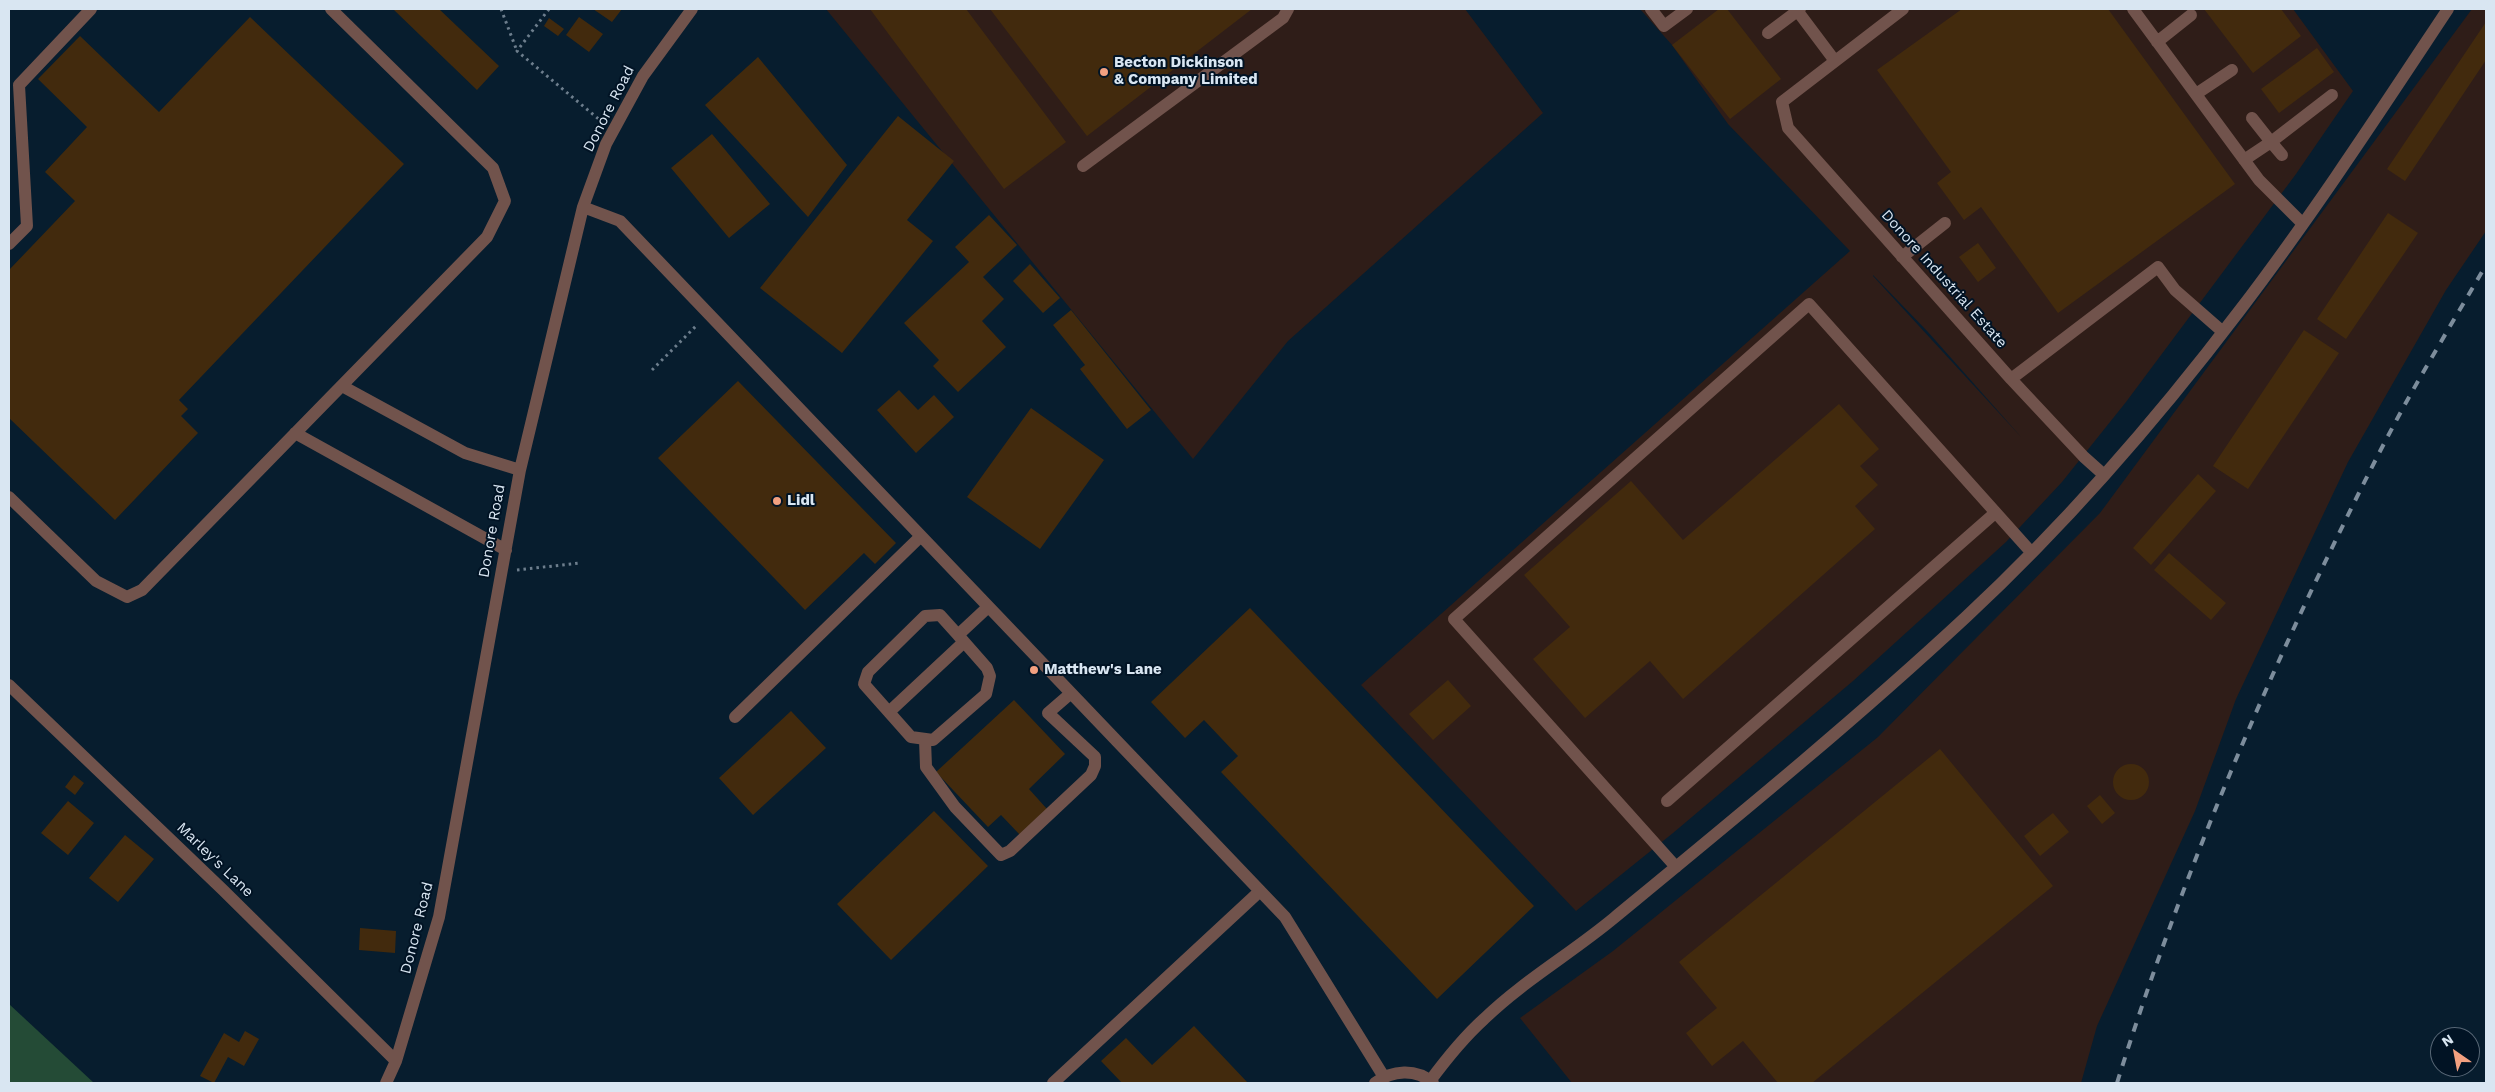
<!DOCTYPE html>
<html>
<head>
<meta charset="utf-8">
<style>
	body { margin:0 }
	#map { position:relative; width:2495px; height:1092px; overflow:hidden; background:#071d2e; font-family:"Work Sans",sans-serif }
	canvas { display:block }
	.frame { position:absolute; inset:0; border:10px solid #d9e6f2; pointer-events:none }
	.north { position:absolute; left:2430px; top:1027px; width:50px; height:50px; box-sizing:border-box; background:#011324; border:1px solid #576776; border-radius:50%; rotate:327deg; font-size:14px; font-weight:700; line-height:20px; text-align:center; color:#d9e6f2 }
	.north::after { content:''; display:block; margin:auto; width:18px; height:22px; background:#f2a080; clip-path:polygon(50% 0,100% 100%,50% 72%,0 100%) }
</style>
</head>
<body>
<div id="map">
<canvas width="2495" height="1092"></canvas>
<div class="frame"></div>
<div class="north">N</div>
</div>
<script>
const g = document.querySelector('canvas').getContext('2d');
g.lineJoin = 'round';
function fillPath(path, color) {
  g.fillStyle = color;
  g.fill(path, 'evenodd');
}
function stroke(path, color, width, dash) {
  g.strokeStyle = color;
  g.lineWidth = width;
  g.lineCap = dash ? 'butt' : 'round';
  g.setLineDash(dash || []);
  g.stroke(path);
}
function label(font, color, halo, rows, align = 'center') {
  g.font = font + ' "Work Sans",sans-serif';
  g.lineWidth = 4;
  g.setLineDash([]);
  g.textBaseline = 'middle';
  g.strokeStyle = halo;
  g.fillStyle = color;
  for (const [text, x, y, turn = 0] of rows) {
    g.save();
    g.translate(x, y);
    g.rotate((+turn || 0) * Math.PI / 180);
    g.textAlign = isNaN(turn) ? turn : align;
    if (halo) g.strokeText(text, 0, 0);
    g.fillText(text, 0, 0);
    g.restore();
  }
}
const industrial = new Path2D(`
	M826 9H1465L1543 113 1288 341 1193 459Z
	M1640 9H2293L2353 91 2296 174 2126 402 2062 482 2006 542 1853 681 1673 833 1576 911 1361 685 1850 251 1728 124 1672 45ZM1873 275 1928 332 2022 438 1873 276Z
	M2472 9H2486V231L2446 290 2348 462 2236 699 2195 811 2097 1026 2081 1083H1572L1520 1018 1613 951 1878 737 2100 513Z`);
const green = new Path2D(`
	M9 1004 94 1083H9Z`);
const building = new Path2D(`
	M396 9H439L499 66 477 90 394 10Z
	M593 9H622L612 22Z
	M870 9H966L1066 142 1004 189Z
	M990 9H1252L1087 136Z
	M1719 9H1727L1781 79 1730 119 1672 45Z
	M1962 9H2108L2235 184 2058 313 1981 207 1964 220 1937 183 1951 172 1877 70Z
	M2204 9H2281L2301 36 2253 73Z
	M250 17 404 164 179 400 188 409 181 416 198 433 115 520 9 418V270L75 201 45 172 87 127 38 79 80 36 159 112Z
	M579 17 603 34 589 52 566 35Z
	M549 18 564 29 558 36 544 26Z
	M2486 22V60L2405 181 2387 169Z
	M2317 48 2334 72 2279 113 2261 89Z
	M758 57 847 165 808 217 705 105Z
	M898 116 954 161 907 220 933 241 842 353 760 288Z
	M712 134 770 204 729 238 671 168Z
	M2388 213 2418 233 2346 339 2317 319Z
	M989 215 1017 245 983 277 1004 299 982 321 1006 347 958 392 933 366 939 360 904 323 969 262 955 247Z
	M1978 243 1996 268 1978 282 1959 257Z
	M1030 264 1060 298 1043 313 1013 281Z
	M1071 310 1151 410 1127 429 1080 369 1085 365 1053 325Z
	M2304 330 2339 353 2248 489 2213 466Z
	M738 381 896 543 875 564 864 553 805 610 658 458Z
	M899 390 918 410 934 395 954 417 916 453 877 410Z
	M1839 404 1879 449 1860 466 1878 485 1855 506 1875 529 1683 699 1650 661 1585 718 1533 659 1570 627 1524 575 1631 481 1683 540Z
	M1031 408 1104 460 1040 549 967 497Z
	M2198 474 2216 491 2151 565 2133 548Z
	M2169 553 2226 603 2211 620 2154 570Z
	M1250 608 1534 906 1437 999 1221 772 1238 756 1204 720 1185 738 1151 702Z
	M1448 680 1471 706 1433 740 1409 714Z
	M1014 700 1065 754 1029 789 1047 809 1020 835 1001 815 988 827 936 772Z
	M791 711 826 748 753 815 719 778Z
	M1940 749 2053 886 1812 1083H1778L1743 1041 1712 1066 1686 1033 1717 1008 1679 962Z
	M2113 782a18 18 0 1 1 36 0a18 18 0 1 1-36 0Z
	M74 775 84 783 75 795 65 787Z
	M2100 795 2115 813 2102 824 2087 806Z
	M68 801 94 823 68 855 41 833Z
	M934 811 988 866 891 960 837 904Z
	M2053 813 2069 832 2040 856 2024 836Z
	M125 835 154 859 118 902 89 878Z
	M360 928 396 931 395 953 359 950Z
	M1194 1026 1248 1083H1122L1101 1061 1126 1038 1152 1065Z
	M245 1031 259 1039 244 1066 228 1057 214 1083 200 1076 224 1033 239 1042Z`);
const path = new Path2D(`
	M501 9 517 51
	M549 9 517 51 601 121
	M652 370 697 325
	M517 570 580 563`);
const minor = new Path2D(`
	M1651 9 1664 26 1687 9
	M1796 9 1835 61
	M1903 9 1782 102 1788 128 2011 379 2158 267 2175 290 2223 332
	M2133 9 2259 180 2302 223
	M1768 33 1800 9
	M2157 42 2191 15
	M2196 94 2232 70
	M2282 155 2271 142 2332 95
	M2244 160 2271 142 2252 118
	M1083 166 1283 18 1288 9
	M583 207 620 221 1285 917 1384 1077
	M9 244 27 226 19 85 91 9
	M1902 257 1945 223
	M2011 379 2084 457 2103 474
	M342 386 465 453 520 470
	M295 433 506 550
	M9 497 96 581 127 597 142 590 487 237 505 201 493 168 331 9
	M958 635 940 615 925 616 868 672 864 684 911 737 933 740 986 694 990 676 987 668 958 635 987 608
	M9 685 223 890 396 1061
	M889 712 964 642
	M735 717 920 537
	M925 740 926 767 955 807 1001 855 1010 851 1091 775 1095 766V757L1048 713 1070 694
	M1667 801 1995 513
	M1676 867 1454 619 1809 304 2031 552
	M1430 1081C1447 1058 1463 1038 1484 1019 1523 981 1572 953 1614 918 1733 820 1853 722 1966 617 2066 524 2158 418 2240 310 2314 213 2381 110 2448 9
	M386 1083 396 1061 439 917 520 470 583 207 606 144 643 76 692 9
	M1053 1083 1260 891
	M1375 1083C1392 1070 1416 1068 1433 1083`);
const rail = new Path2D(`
	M2117 1083C2170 913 2237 748 2313 587 2345 521 2377 454 2413 390 2437 348 2462 306 2486 265`);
const markers = [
	[1104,72,5,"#f2a080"],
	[777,501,5,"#f2a080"],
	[1034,670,5,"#f2a080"]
];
const poiNames = [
	["Becton Dickinson",1114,63],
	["& Company Limited",1114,80],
	["Lidl",787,501],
	["Matthew's Lane",1044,670]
];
const streetNames = [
	["Donore Road",609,109,-63],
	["Donore Industrial Estate",1944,279,48],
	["Donore Road",492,531,-80],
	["Marley's Lane",215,860,44],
	["Donore Road",417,928,-76]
];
fillPath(industrial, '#2f1d18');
fillPath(green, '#244b36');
fillPath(building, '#422a0d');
stroke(path, '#6d7e8d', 3, [2.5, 4]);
stroke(minor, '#71534c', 12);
stroke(rail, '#7d8d9c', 4, [9, 9]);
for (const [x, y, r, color] of markers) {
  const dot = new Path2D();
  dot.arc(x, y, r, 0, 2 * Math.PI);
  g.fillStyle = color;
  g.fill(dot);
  stroke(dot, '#011324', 2);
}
label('bold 15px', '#d9e6f2', '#011324', poiNames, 'left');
label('15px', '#d9e6f2', '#011324', streetNames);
</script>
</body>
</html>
